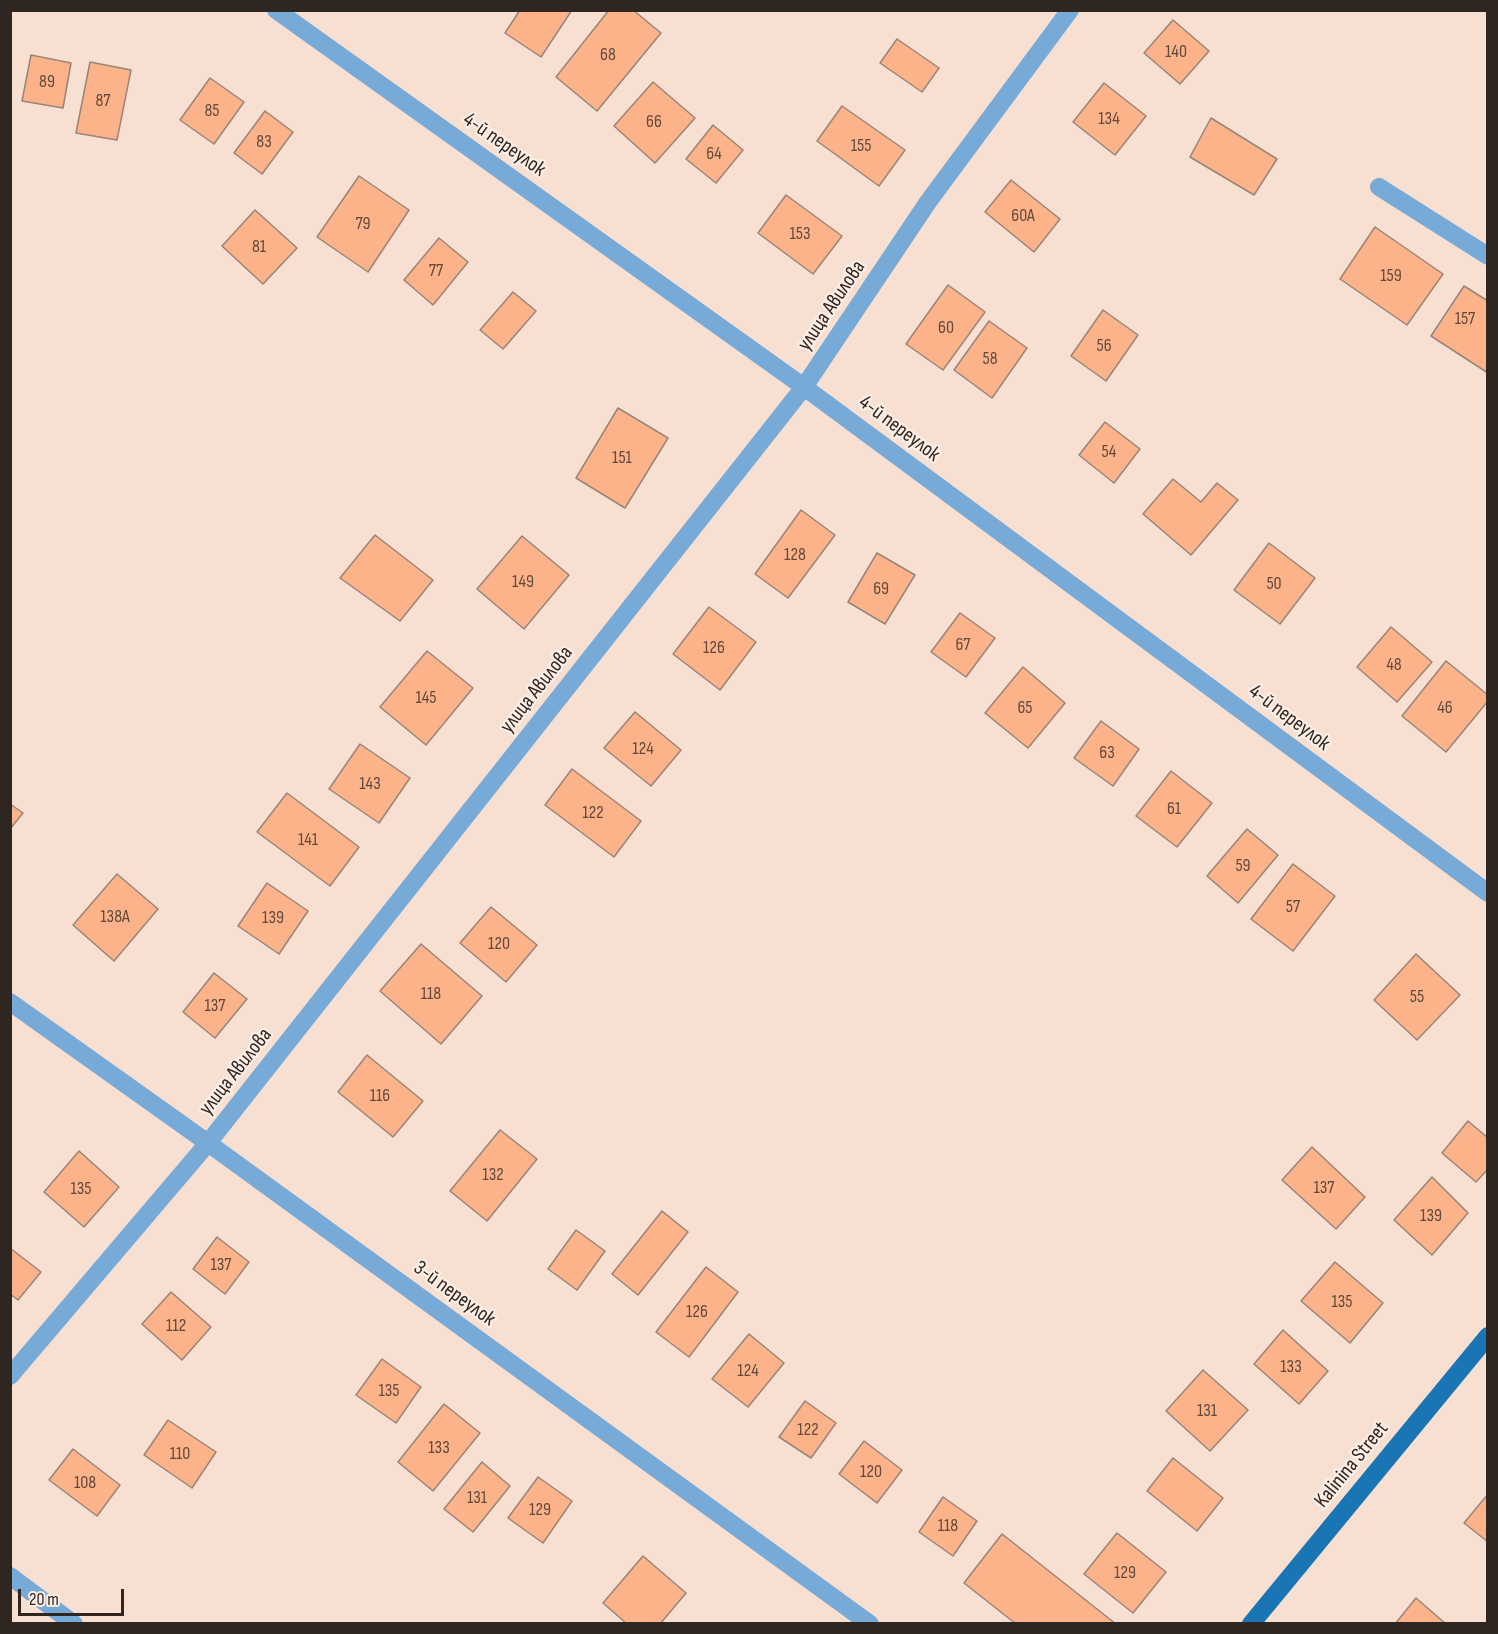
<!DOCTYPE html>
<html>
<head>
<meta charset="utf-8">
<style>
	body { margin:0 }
	#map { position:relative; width:1498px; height:1634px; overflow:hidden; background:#f7dfd2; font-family:"Sofia Sans Condensed",sans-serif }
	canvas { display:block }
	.frame { position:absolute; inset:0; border:12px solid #2f2622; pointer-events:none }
	.scale { position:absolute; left:18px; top:1589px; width:106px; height:27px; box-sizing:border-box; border:3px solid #2f2622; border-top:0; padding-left:8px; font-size:18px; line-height:21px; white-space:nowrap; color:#2f2622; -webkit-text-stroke:4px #fdeee6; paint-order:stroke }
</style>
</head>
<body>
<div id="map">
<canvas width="1498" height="1634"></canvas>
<div class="frame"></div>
<div class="scale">20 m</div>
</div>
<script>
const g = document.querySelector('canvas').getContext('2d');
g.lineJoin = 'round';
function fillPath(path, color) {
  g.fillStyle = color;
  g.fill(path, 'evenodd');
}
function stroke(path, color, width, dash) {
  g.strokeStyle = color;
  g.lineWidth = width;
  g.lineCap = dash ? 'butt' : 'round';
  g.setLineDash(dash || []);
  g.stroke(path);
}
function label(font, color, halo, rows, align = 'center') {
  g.font = font + ' "Sofia Sans Condensed",sans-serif';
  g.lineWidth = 4.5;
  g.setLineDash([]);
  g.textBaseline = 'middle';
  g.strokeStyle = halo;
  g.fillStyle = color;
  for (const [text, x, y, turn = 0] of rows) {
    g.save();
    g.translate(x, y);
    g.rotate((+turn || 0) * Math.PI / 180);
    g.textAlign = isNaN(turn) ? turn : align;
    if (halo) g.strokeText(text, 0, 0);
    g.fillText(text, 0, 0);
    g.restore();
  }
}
const building = new Path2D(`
	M520 10H572L541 57 505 33Z
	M609 10H633L661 33 597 111 556 77Z
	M1173 20 1209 51 1180 84 1144 53Z
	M897 39 939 68 922 92 880 63Z
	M31 55 71 63 63 108 22 101Z
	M90 62 131 70 117 140 76 133Z
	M210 78 244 102 214 144 180 120Z
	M653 82 695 118 655 163 614 126Z
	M1104 83 1146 116 1115 155 1073 122Z
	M842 106 905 150 879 186 817 141Z
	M265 111 293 132 262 174 234 153Z
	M1211 118 1277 159 1254 195 1190 157Z
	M713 125 743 150 716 183 686 159Z
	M359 176 409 210 368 272 317 237Z
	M1011 180 1060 219 1034 252 985 212Z
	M786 195 842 236 813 274 758 233Z
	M255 210 297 248 263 284 222 246Z
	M1375 227 1443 274 1407 325 1340 279Z
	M439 238 468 262 433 305 404 280Z
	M948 285 985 312 943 370 906 344Z
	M1464 286 1488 301V373L1431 336Z
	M513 292 536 311 503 349 480 330Z
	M1103 310 1138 335 1106 381 1071 356Z
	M989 321 1027 348 992 398 954 370Z
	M618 408 668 438 625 508 576 478Z
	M1105 422 1140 449 1114 483 1079 455Z
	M1173 479 1201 502 1217 483 1238 500 1191 555 1143 514Z
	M801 510 835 535 788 598 755 574Z
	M375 535 433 580 400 621 340 578Z
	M522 536 569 575 524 629 477 589Z
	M1269 543 1315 578 1280 624 1234 590Z
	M877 553 915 575 885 624 848 602Z
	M709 607 756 642 720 690 673 654Z
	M960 613 995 638 966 677 931 652Z
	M1391 627 1432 662 1397 702 1357 667Z
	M427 651 473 688 426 745 380 707Z
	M1446 661 1488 695V701L1446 752 1402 716Z
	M1023 667 1065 703 1028 748 985 713Z
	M635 712 681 750 651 786 604 748Z
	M1101 721 1139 749 1113 786 1074 758Z
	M360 744 410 778 379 823 329 789Z
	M572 769 641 821 614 857 545 805Z
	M1171 771 1212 803 1177 847 1136 816Z
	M287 793 359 847 330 886 257 832Z
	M10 804 23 813 10 829Z
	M1247 829 1278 855 1238 903 1207 876Z
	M1293 864 1335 896 1293 951 1251 919Z
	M117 874 158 909 114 961 73 925Z
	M267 883 308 911 279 954 238 926Z
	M491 907 537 945 506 982 460 943Z
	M421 944 482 996 441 1044 380 991Z
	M1416 954 1460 995 1417 1040 1374 1000Z
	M214 973 247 999 215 1038 183 1012Z
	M367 1055 423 1101 393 1137 338 1092Z
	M1468 1121 1488 1138V1169L1476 1182 1442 1153Z
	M500 1130 537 1159 487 1221 450 1191Z
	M1312 1147 1365 1197 1336 1229 1282 1180Z
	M79 1151 119 1187 84 1227 44 1192Z
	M1432 1177 1468 1213 1432 1255 1394 1220Z
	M662 1211 688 1232 638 1295 612 1274Z
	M576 1230 605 1251 577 1290 548 1269Z
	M217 1237 249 1262 225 1294 193 1269Z
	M10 1248 41 1272 18 1300 10 1294Z
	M1335 1262 1383 1303 1350 1343 1301 1301Z
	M706 1267 738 1292 689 1357 656 1332Z
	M171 1292 211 1327 182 1360 142 1324Z
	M1283 1330 1328 1371 1299 1404 1254 1364Z
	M749 1334 784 1363 748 1407 712 1379Z
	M382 1359 421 1387 396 1423 356 1395Z
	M1203 1370 1248 1410 1210 1451 1166 1411Z
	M805 1401 836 1423 811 1458 779 1437Z
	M444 1404 480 1433 433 1491 398 1462Z
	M168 1420 216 1452 192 1488 144 1455Z
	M864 1441 902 1470 877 1503 839 1474Z
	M73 1449 120 1485 97 1516 49 1480Z
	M1173 1458 1223 1498 1197 1531 1147 1491Z
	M482 1462 510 1486 473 1532 444 1509Z
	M538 1477 572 1501 543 1543 508 1518Z
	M1488 1494V1542L1464 1523Z
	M943 1497 977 1521 953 1556 919 1532Z
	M1117 1533 1166 1572 1133 1613 1084 1574Z
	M1002 1534 1116 1624H1016L964 1583Z
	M643 1556 686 1593 660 1624H627L603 1603Z
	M1416 1598 1446 1624H1395Z`);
const minor = new Path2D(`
	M276 10 804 387 1488 893
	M1379 187 1488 256
	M10 1002 208 1143 870 1624
	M10 1376 208 1143 804 387 928 202 1070 10
	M10 1576 74 1624`);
const major = new Path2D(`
	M1251 1624 1488 1336`);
const numberNames = [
	["140",1176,52],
	["68",608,55],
	["89",47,82],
	["87",103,101],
	["85",212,111],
	["134",1109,119],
	["66",654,122],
	["83",264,142],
	["155",861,146],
	["64",714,154],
	["60А",1023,216],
	["79",363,224],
	["153",800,234],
	["81",259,247],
	["77",436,271],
	["159",1391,276],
	["157",1465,319],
	["60",946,328],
	["56",1104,346],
	["58",990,359],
	["54",1109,452],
	["151",622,458],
	["128",795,555],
	["149",523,582],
	["50",1274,584],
	["69",881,589],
	["67",963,645],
	["126",714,648],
	["48",1394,665],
	["145",426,698],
	["65",1025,708],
	["46",1445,708],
	["124",643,749],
	["63",1107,753],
	["143",370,784],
	["61",1174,809],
	["122",593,813],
	["141",308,840],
	["59",1243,866],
	["57",1293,907],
	["138А",115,917],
	["139",273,918],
	["120",499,944],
	["118",431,994],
	["55",1417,997],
	["137",215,1006],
	["116",380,1096],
	["132",493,1175],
	["137",1324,1188],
	["135",81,1189],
	["139",1431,1216],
	["137",221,1265],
	["135",1342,1302],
	["126",697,1312],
	["112",176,1326],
	["133",1291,1367],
	["124",748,1371],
	["135",389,1391],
	["131",1207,1411],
	["122",808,1430],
	["133",439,1448],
	["110",180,1454],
	["120",871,1472],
	["108",85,1483],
	["131",477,1498],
	["129",540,1510],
	["118",948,1526],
	["129",1125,1573]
];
const streetNames = [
	["4-й переулок",504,145,35],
	["улица Авилова",832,306,-56],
	["4-й переулок",899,429,37],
	["улица Авилова",537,690,-52],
	["4-й переулок",1289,718,37],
	["улица Авилова",236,1072,-52],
	["3-й переулок",454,1294,36],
	["Kalinina Street",1352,1465,-51]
];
fillPath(building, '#fcb38a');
stroke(building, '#998478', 1.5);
stroke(minor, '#77aad6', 18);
stroke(major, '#1975b3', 18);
label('18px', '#62493c', null, numberNames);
label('21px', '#2f2622', '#fdeee6', streetNames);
</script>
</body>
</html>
